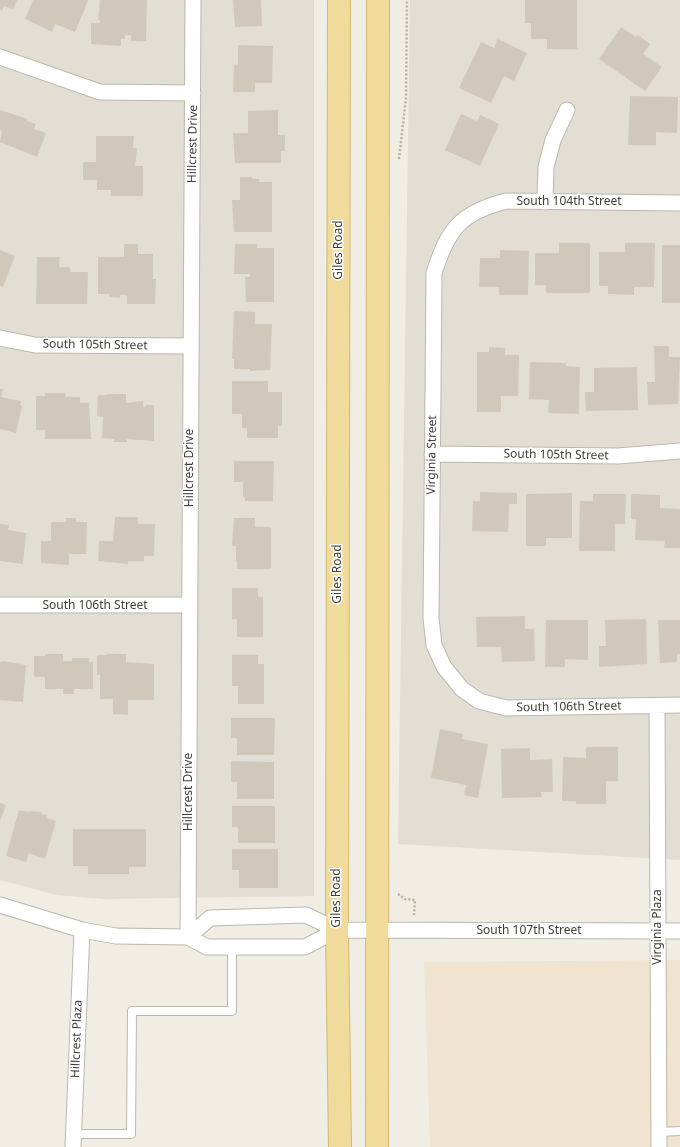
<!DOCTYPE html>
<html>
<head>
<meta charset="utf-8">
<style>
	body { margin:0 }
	canvas { display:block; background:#f0ede4 }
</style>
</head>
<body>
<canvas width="680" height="1147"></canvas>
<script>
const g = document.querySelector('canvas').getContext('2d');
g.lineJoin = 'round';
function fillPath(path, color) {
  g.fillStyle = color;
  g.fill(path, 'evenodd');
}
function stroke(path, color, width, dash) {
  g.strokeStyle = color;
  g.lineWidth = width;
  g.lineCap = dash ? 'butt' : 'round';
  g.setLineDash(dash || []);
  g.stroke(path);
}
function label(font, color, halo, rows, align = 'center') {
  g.font = font + ' "Noto Sans",sans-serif';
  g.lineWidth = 3;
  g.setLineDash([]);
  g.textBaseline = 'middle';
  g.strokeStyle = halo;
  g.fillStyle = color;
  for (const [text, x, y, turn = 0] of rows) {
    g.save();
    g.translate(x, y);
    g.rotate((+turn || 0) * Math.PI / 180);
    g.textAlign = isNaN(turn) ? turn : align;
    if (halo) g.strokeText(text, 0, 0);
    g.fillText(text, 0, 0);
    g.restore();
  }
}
const residential = new Path2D(`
	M0 0H314V896L103 899 56 895 0 880Z
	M410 0H680V860L398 844Z`);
const commercial = new Path2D(`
	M680 960V1147H430L424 962Z`);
const building = new Path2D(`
	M0 0H17L13 9 4 6 2 11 0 10Z
	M33 0H87L88 1 75 32 55 24 52 32 25 19Z
	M100 0H147L146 41H131V35H125V39H121V46L91 44V23H100V20H98Z
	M233 0H261L262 26 235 27Z
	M525 0H577V49H547V39H531V23H525Z
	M621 27 636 37 638 35 650 44 643 54 662 67 645 91 599 59Z
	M498 39 527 53 514 81 504 76 491 103 459 88 481 42 494 48Z
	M238 45 273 46 272 83H255V92H233L234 64 238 65Z
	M630 96 678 97 677 133 656 132V145H628Z
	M0 110 28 119 27 121 36 124 34 129 46 133 37 157 0 142 2 131 0 130Z
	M278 110V135H285V151H281V163H235L233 133H248V111Z
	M461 114 477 121 480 115 499 124 480 166 445 150Z
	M96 136H134L133 148H137L135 166H143V196H111V190H97V180H83V162H96Z
	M240 177H252V179H259V182H272V232H234L232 200H240Z
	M559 243H590V293H546V285H535V253H559Z
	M625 243H655L654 287H634V295L608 294V286H599V252H625Z
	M124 244H138V254H153V279H156L155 304H127V295H120V298L109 297V294H98V257H124Z
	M235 244H257V248H274V302H246L245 277H250V274H234Z
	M662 245H680V303H662Z
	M0 250 15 256 3 287 0 286Z
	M500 250 529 251 528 295H499V287H479L480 258H500Z
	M37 257H60L59 267H70V272H88L87 304H36Z
	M234 311 255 312V324H272L270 370 250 371V369H234V359H232Z
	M654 346H669V357H680L678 404 648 405 647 382H655Z
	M489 347 505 348V355H519L518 396H501V412H477V352H489Z
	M530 362 566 363V366L580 367 579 414 548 413 549 400 529 399Z
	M637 367 638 410 586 411 585 392H594V368Z
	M232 381H268V392H282V426H278V438H247V428H242V414H232Z
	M0 389H3L1 397 21 401 20 405 22 406 16 433 0 429Z
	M45 393H65V397H80V403H89L91 439H45V430H36V396H45Z
	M107 394H126V403L143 401V407H145V405H154V441L127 439V442H114V439L102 438 103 417 97 416 98 395H107Z
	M234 461H274L273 501H245V497H243V482H234Z
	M480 492 517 493V504H509L508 532 472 531 473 501H480Z
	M572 493V538H546V546H526V494Z
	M593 494H626L625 524H615V551H579L580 501H593Z
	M631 494 660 495V508L680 509V548H664L665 541 635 540 636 519H631Z
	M115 517H138V524H155L154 556H144V561H128V564L98 561 99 541H113Z
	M66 518H76V522H87L86 554H69V565L41 563V541H51V522H66Z
	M234 518H255V527H271V569H237V561H236V547L237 546H232Z
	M0 524 9 525 8 530 26 533 23 564 0 561Z
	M232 588H258V597H263V637H237V619H232Z
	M525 616V629H534L535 661 502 662 501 647H477L476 617Z
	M646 619 647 664 599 667V646H606L605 620Z
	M546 620H588V660L565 659V667H545Z
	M658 620H680V654H677V662L660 663Z
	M45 654H63V661H72V658H89V662H93V689H74V694H63V689H45V677H34V656H45Z
	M107 654H126V662L154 664V700H128V715L113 714V699H100V675H97V655H106Z
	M232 655H258V664H264V704H238V686H232Z
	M3 661 26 665 23 702 0 700V662Z
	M231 718H275L274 755H237V738H231Z
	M440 729 463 734 462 739 488 744 478 798 464 795 466 785 431 778Z
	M586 747H618V781H606V804H576V801H562L563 757 586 758Z
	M530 748V760L552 759 553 792H541L542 797 502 798 501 749Z
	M231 761 274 762V799H237V782H231Z
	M0 803 6 805 0 821Z
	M232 806H275V843H238V827H232Z
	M19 810 29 812 30 811 41 812V814L47 815 46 818 56 821 45 859 29 853 26 862 6 856Z
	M73 829H146V867H129V874H88V866H73Z
	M232 849H278V888H239V870H232Z`);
const path = new Path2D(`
	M399 159 406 98 407 0
	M398 894 405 899 415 900 414 915`);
const lane = new Path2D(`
	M659 1132 680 1131
	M73 1134H131L132 1011H232V947`);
const street = new Path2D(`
	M0 57 100 92 193 93
	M545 202 546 167 553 140 567 110
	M680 203 506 201C460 213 448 229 434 273L431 618 434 645 444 667 462 689 479 701 506 708 680 705
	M0 338 35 345 190 346
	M432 454 618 456 680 451
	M0 605H190
	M657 706 659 1147
	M0 905 82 930 116 936 188 937 207 947H305L337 930
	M188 937 193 0
	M188 937 210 918 306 915 337 930 680 931
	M73 1147 82 930`);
const primary = new Path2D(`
	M339 0 337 930 340 1147
	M377 1147 378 0`);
const streetNames = [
	["Hillcrest Drive",193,144,-89],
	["South 104th Street",569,202],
	["Giles Road",339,250,-90],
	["South 105th Street",95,345,1],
	["Virginia Street",432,455,-89],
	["South 105th Street",556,455,1],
	["Hillcrest Drive",190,468,-90],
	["Giles Road",338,574,-90],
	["South 106th Street",95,606],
	["South 106th Street",569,707,-1],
	["Hillcrest Drive",189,792,-90],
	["Giles Road",337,898,-90],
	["Virginia Plaza",658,927,-90],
	["South 107th Street",529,931],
	["Hillcrest Plaza",77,1039,-88]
];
fillPath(residential, '#e3ded3');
fillPath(commercial, '#f0e4d1');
fillPath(building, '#d0c8bb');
stroke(lane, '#bdb7ab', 10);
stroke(street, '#bdb7ab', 17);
stroke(primary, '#d3b86f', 24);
stroke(path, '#bab09b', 2.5, [2, 2]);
stroke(lane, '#fff', 8);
stroke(street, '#fff', 15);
stroke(primary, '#f1db9c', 22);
label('12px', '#413d35', '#fff', streetNames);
</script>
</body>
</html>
